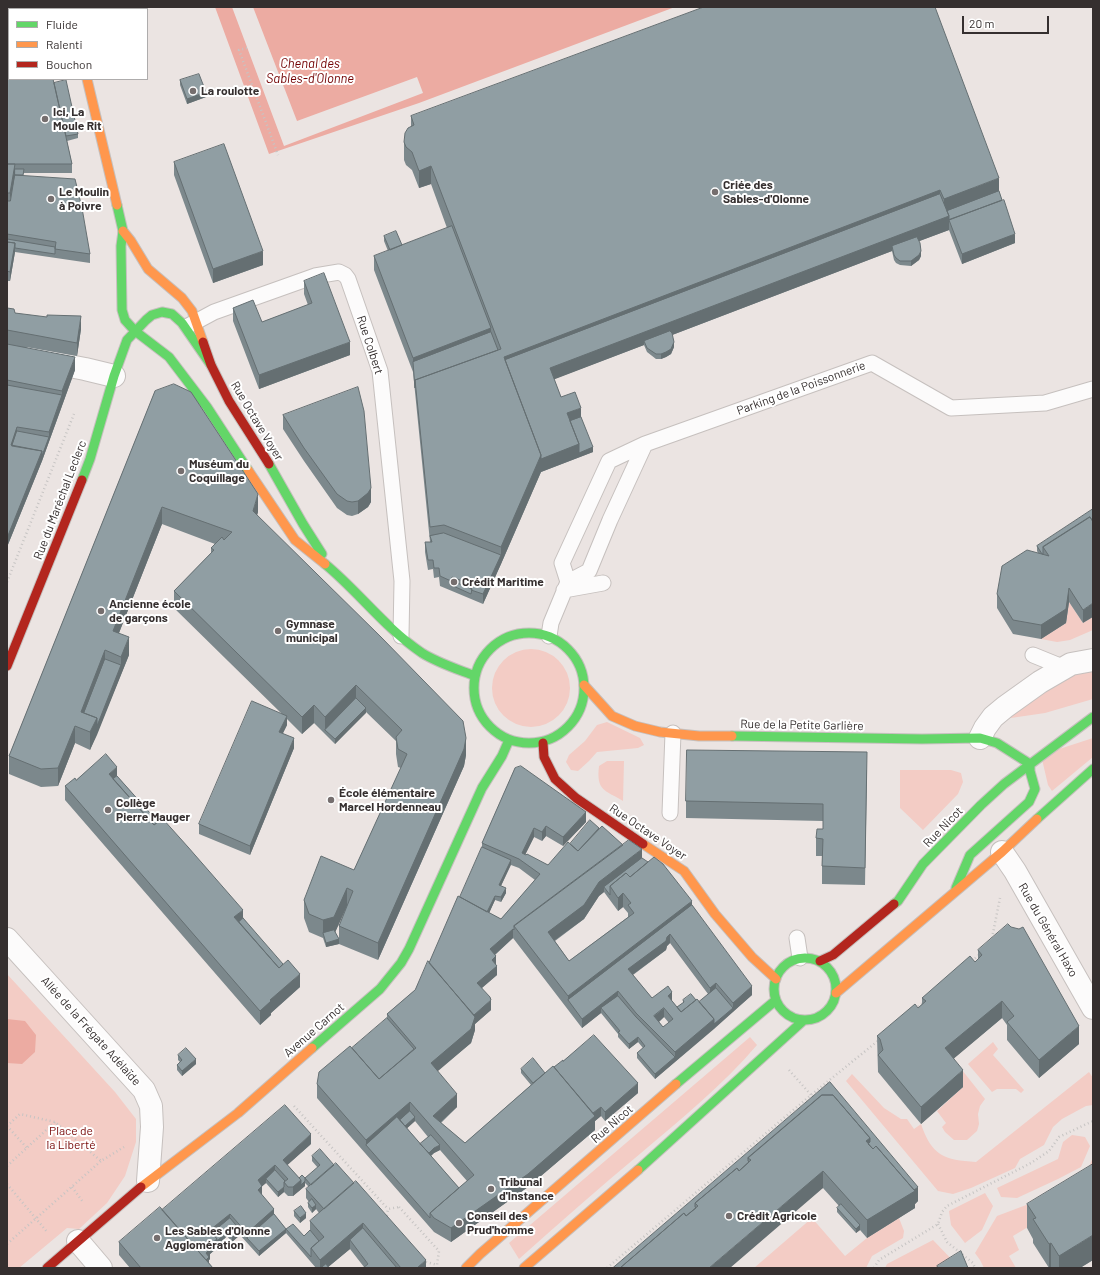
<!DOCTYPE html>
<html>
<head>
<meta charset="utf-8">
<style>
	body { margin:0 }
	#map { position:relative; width:1100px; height:1275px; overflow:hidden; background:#ebe4e2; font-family:Barlow,sans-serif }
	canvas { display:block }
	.frame { position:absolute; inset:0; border:8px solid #352f2f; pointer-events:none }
	.legend { position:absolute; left:8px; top:8px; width:140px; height:72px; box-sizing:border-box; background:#fff; border:1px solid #aeacac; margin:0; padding:5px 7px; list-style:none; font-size:12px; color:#352f2f }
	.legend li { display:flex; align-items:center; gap:8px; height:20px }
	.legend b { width:20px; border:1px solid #aeacac }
	.scale { position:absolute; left:962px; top:16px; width:87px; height:18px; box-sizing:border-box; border:2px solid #352f2f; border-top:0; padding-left:5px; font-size:12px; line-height:14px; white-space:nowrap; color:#352f2f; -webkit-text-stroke:3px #fff; paint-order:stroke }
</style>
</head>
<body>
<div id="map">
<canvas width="1100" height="1275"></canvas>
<div class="frame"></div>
<ul class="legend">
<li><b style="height:5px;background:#63d668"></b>Fluide</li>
<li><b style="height:5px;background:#ff974d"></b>Ralenti</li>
<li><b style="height:5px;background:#b3261e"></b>Bouchon</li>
</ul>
<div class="scale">20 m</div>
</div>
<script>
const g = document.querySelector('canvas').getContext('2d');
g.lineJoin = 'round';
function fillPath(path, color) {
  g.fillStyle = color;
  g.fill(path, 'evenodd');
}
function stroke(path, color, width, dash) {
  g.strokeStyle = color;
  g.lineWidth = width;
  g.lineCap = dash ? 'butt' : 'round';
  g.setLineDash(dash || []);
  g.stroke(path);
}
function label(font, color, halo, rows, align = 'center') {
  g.font = font + ' Barlow,sans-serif';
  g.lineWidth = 4;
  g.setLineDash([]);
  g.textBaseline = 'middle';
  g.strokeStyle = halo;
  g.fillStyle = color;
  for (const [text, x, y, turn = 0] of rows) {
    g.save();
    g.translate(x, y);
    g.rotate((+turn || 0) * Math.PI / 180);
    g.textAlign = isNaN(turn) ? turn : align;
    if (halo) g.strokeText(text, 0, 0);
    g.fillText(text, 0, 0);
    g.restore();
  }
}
const green = new Path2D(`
	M1069 602 1083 623 1093 617V630L1070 640 1057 642 1041 639 1066 623Z
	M492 688a39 39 0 1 1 78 0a39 39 0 1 1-78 0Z
	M1093 671V699L1045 713 1004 719 1073 672Z
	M607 722 640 738 644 745 638 748 597 752 589 761 578 771 571 770 566 762 569 755 585 741 597 725Z
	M1093 738V757L1052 791 1048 785 1041 755Z
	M607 761H624L623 801C605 790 596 791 599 766Z
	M900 770H951L961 773 963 782 958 794 923 830 900 808Z
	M7 974 115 1092 136 1119V1142L125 1176 107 1203 79 1229 67 1228 19 1268H7Z
	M750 1037 757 1045C723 1085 681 1119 641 1153 599 1188 559 1223 519 1259L509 1243Z
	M993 1042 998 1049 993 1055 1024 1090 1021 1093 1016 1089H997L992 1092 968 1064Z
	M962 1070 985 1099 980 1106 978 1114 979 1124 977 1131 967 1140H954L945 1132 942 1127 946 1123 937 1111 963 1087Z
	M1089 1072 1093 1078V1105L1086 1106 1062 1119 1053 1127 1044 1145 1020 1159 1015 1168 971 1188 953 1194 938 1191 846 1081 852 1074 884 1108 901 1119H907L914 1129 921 1124C932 1156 944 1160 976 1162Z
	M1072 1135 1085 1137 1090 1146 1081 1167 1058 1179 1017 1198 1001 1197 997 1188 1058 1159 1063 1142Z
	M1093 1157V1188L1013 1236 1019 1250 1009 1256 1016 1268H984L980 1260 975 1253 997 1216 1050 1196 1087 1172Z
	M985 1193 993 1206 982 1230 965 1243 951 1225 949 1211Z
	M812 1218 845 1256 867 1238 899 1218 904 1231 903 1238 872 1256 866 1268H754Z
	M933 1240 960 1268H885L887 1264Z`);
const water = new Path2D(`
	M215 7H675L419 103 269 154Z
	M7 1019 25 1021 36 1035 35 1052 22 1064 7 1063Z`);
const pier = new Path2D(`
	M232 7H253L297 121 417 77 423 93 284 146Z`);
const path = new Path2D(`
	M247 48 239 50 278 155
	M7 582 74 414
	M992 938 1000 898
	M972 961 980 954
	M915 1009 924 1002
	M789 1070 811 1095
	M294 1106 388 1209
	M7 1126 20 1114 55 1122 101 1161 124 1147
	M7 1126 27 1148
	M7 1166 55 1122
	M7 1184 48 1233
	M72 1187 83 1202
	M399 1207 439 1251 437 1265 423 1261 386 1221 388 1209Z
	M938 1224 947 1242 973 1263 975 1268
	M7 1244 101 1161
	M607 1268 811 1095 879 1040
	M874 1268 879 1260 938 1224 942 1212 947 1206 1031 1163 1049 1151 1059 1137 1093 1121`);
const lane = new Path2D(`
	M188 326 214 312 315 276 339 272 345 275 348 279 380 371 402 581 401 636
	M568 582 562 563 609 461 645 444 872 363 951 408 1045 403 1093 389
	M564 590 603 583
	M549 636 551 623 568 582 589 571 610 520 645 444
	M1033 655 1065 668
	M670 813 673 733
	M797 938 800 958`);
const street = new Path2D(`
	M7 21H9
	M7 354 85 369 114 376
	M980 738 985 728 993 717 1005 707 1040 682 1071 664 1093 660
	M1002 852 1015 871 1093 1008
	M7 939 144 1090 151 1106 152 1127 148 1181
	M78 1241 101 1268`);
const fast = new Path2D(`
	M69 7V9
	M117 205 123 231 121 246 122 310 125 320 135 331 169 357 207 407 248 470
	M269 464 303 524 322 554
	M82 480 90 459 114 376 127 340 146 320 152 315 162 312 172 314 182 323 211 365
	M325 564C358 591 385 628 422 653 438 663 457 669 475 676
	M474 688a55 55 0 1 1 110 0a55 55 0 1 1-110 0Z
	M732 736 922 739 980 738 997 743 1030 764
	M1037 819 1093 769
	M956 888 970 855 1029 802 1035 789 1030 771V764
	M894 904 898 901 923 864 981 805 1004 784 1093 717
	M774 989a31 31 0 1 1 62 0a31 31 0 1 1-62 0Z
	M312 1048 380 989 401 963 409 949 482 788 502 756 509 740
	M676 1084 776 1000
	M638 1170 804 1020`);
const slow = new Path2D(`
	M87 79 117 205
	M123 231 131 241 148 269 182 298 192 311 203 342
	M248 470 295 540 325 564
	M584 685 612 716 635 726 660 732 699 736H732
	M643 844 684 871 715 914 752 957 776 979
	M836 993 1002 852 1037 819
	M141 1187 238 1113 312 1048
	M466 1268 480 1254 676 1084
	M524 1268 638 1170`);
const jam = new Path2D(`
	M203 342 211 365 229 401 269 464
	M7 666 82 480
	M543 743 544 757 555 779 576 798 643 844
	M820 961 833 955 894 904
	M47 1268 141 1187`);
const wall = new Path2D(`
	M7 26H9V79L54 83 78 134V138L67 141 72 164V173H24L23 175 90 254V263L15 252 10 281H7Z
	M180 80 206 97 187 104 180 85Z
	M411 116 999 191 1015 243 962 264 949 230 919 241 921 256 919 260 911 266 900 265 896 263 894 260 892 251 672 335 674 347 671 354 666 357 661 359H656L647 352 644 345 554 379 561 397 581 417 593 452 541 472 501 564 483 604 440 586 439 577 434 578 433 569 428 570 425 552V542H430L413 372 374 270V256L388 251 384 241V236L402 245 447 228 431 184 419 188 412 170 406 165 404 160V142L411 127Z
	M174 162 263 265 213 283 174 175Z
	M304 281 350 355 259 389 233 321V308L262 322 308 305 304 294Z
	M7 308 15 313 81 329 77 356 26 347 75 370 42 461 7 547Z
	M155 391 258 512 257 515 466 755 464 766 378 960 339 944 326 947 323 938 309 932 304 918V900L354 870 401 768 398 767 396 754V741L366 712 335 744 314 723 302 734 287 719V725L283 733 294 748 250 855 199 834V824L282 714 174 608V591L211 553V548L215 544 162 524 119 633 129 655 90 750 75 743 58 786 41 787 9 774V756ZM347 906 339 926V939L335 932Z
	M283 415 371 502 368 507 358 514 352 516 347 515 337 508 304 461 283 429Z
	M1093 509 1083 623 1069 602 1066 623 1041 639 1013 634 997 608V594L1038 553 1037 551V546Z
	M515 768 586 822 563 846 546 836 542 841 534 837 525 855 548 865 570 844 599 828 623 845 642 858 692 905 752 995 655 1079 637 1058V1053L643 1048 638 1042 629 1049 618 1037V1034L601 1013 582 1028 513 938 495 955 497 975 482 988 491 1010 475 1024V1030L471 1043 437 1071 457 1107 441 1123 465 1143 531 1085 521 1073V1069L545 1073 563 1061 638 1093 605 1121 601 1116 595 1121V1130L528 1187 451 1242 434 1232 317 1098V1084L352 1048 387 1018V1014L415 990 429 963 460 897 482 847V843ZM511 865 519 868 535 880 501 919 489 913 495 900 501 902 506 893 501 886ZM604 892 618 911 623 907 628 913V917L569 961 555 941 584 919 599 896ZM670 943 708 994 699 1002 683 1000V1003L677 1007 672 1001 652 998 633 975 666 950 667 946ZM664 1017 669 1023 663 1027 659 1022ZM415 1121 428 1137 420 1144 407 1128ZM440 1150 467 1181 459 1188 431 1156 434 1153Z
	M867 770 865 885 822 884V856H816V838L823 829V821L686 818V801Z
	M117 776 243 918 300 987 271 1013V1015L260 1025 65 800V786L76 780Z
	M978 950 1079 1044 1039 1078 1007 1040V1025L1002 1018 954 1058 963 1087 921 1124 878 1072 877 1036 918 1008 922 1004V998L975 962 978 960Z
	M178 1055 196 1064 182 1076 177 1070V1065L180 1062 178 1060Z
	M830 1082 918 1201 915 1204V1208L867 1238 860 1230 856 1233 837 1212V1208L839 1206 823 1188 613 1268Z
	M311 1144 287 1165 299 1178H305L318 1168 312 1161V1156L334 1165 426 1268H363L364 1267 350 1249 328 1267 329 1268H316L286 1233 259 1256 240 1235 232 1242 227 1236 217 1246V1248L210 1254V1259L209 1260V1263L213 1268H130L119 1255V1242L162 1210ZM266 1183 278 1197 284 1192 288 1196H293L305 1186V1183L309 1187 306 1189V1198L309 1202 308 1203V1207L312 1213 316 1209 319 1213 310 1221V1230L304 1236 286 1229 274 1214 262 1196V1186Z
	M1027 1204 1093 1260 1080 1268H1051V1267L1049 1268 1033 1243V1239L1027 1228Z
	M294 1211 306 1218 300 1223 294 1216Z`);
const shadedWall = new Path2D(`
	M206 92V97L187 104V99Z
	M15 164V179L10 211V193Z
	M431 166V184L419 188V171Z
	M999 178V195L944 212V199Z
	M940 190V207L508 373 504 357Z
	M949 216V230L893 251 892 246V251L646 345 644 341V345L550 381V368Z
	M1015 234V243L962 264V254Z
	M15 243V252L10 281V272Z
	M263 251V265L213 283V269Z
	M921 251V256L919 260 911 266V261Z
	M81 316V329L77 356V343Z
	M491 328V341L413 362V358Z
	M350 342V355L259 389V375Z
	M674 342V347L671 354 666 357 661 359V354Z
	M75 357V370L42 461 7 547V538L42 451 49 437V432L62 395V391Z
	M581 408V422L569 426 567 413Z
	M17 427V436L11 450V445Z
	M579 444 593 447V452L541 472 501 564 483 604V594L501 555V547L541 455Z
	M371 488V502L368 507 358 514V501Z
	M258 494V512L253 528V511Z
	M162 507V524L113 648V631Z
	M452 577V586L451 585V581Z
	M1069 588V602L1066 623 1041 639V625Z
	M1093 603V617L1083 623V610Z
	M129 637V655L97 735V726L121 665V657Z
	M105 650V668L81 720V729V712Z
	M356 685V702L325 730V717Z
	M314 705V723L302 734V717Z
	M366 708V713L335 744V739Z
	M287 716V725L279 741V732Z
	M97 718V735L90 750V732Z
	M75 726V743L58 786V768Z
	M294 738V748L250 855V846Z
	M466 738V755L464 766 378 960V943Z
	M117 767V781L111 786 109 774Z
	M586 812V822L563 846V837Z
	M546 826V836L542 841V832Z
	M534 828V837L522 861V853Z
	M642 849V863L610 886 604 887V892L599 896 584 919 548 945V932L599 882Z
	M511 860V864L499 890V885Z
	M347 888V906L334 935 323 933V938V920Z
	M506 888V893L501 902V897Z
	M623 893V907L618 911V898Z
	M495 896V900L486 920V915Z
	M692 901V915L568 1000V996Z
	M243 910V923L234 926V917Z
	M513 929V938L490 959V949Z
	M670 934V943L667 946 666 950 628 978V969Z
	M339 939V944L326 947V943Z
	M496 956V966L492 960Z
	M497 966V975L477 992V983Z
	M300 974V987L271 1013V1015L260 1025V1011L270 1000Z
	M716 983V993L710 997V988Z
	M752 986V995L714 1029V1024L733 1008V1003Z
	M618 991V1000L601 1008V1013L582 1028V1019Z
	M672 992V1002L668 996Z
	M491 1000V1010L475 1024V1030L471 1043 431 1077V1063L472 1017Z
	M1002 1001V1018L945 1066V1048Z
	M664 1008V1017L654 1026V1016Z
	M714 1019V1029L655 1079V1074L675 1057V1052Z
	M1079 1026V1044L1039 1078V1060Z
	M638 1037V1042L629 1049V1044Z
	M196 1059V1064L182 1076V1071Z
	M963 1070V1087L921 1124V1107Z
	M638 1083V1093L605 1121V1112Z
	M457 1094V1107L433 1129V1116Z
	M410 1102V1116L366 1145V1154V1140Z
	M601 1107V1116L595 1121V1130L528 1187 451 1242V1228Z
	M415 1117V1121L403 1132V1128Z
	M311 1134V1144L283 1169V1160Z
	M870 1138V1150L866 1141Z
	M440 1145V1150L434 1153 427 1159V1155L434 1148Z
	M275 1165V1174L266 1179V1183L258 1190V1180Z
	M823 1171V1188L730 1268H709Z
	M301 1180 305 1181V1186L293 1196V1187Z
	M262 1186V1195L258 1200V1190Z
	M284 1187V1192L278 1197V1192Z
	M918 1187V1201L915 1204V1208L867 1238V1220Z
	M316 1205V1209L312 1213V1208Z
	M274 1209V1219L247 1238V1242V1233Z
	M306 1213V1218L300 1223V1218Z
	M230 1214V1223L212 1238 210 1230Z
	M363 1223V1237L350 1240V1249L327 1268H320V1260Z
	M860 1225V1230L856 1233V1229Z
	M286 1229V1233L259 1256V1251Z
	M240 1230V1235L232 1242V1237Z
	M227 1232V1236L217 1246V1248L210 1254V1259L209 1260V1266L204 1268 207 1247 217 1239Z
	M1093 1235V1260L1080 1268H1059V1256Z
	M1051 1243V1267L1049 1268V1244Z
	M426 1260V1268H417Z`);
const building = new Path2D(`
	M704 7H935L999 178 944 199 940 190 504 357 541 455 501 547 444 525 430 527 415 380 501 349 431 166 419 171 412 152 406 147 404 142 405 133 408 128 414 125 411 116Z
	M7 26H9V70H7Z
	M7 74 9 75V79H53L72 164H7Z
	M199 74 206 92 187 99 180 80Z
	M66 80 78 134 66 136 54 83Z
	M224 144 263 251 213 269 174 162Z
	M7 164H15L10 193H7Z
	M15 169H24L23 175H15Z
	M15 175 75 179 82 208 90 254 55 249 56 242 7 234V201H10Z
	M999 191 1002 200 949 220V216L947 211Z
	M940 194 949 216 550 368 561 397 575 392 581 408 567 413 579 444 541 459V455L505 360Z
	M1004 200 1015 234 962 254 949 220Z
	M452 226 491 328 413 358 374 256Z
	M396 231 402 245 390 250 384 236Z
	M917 237 920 243 921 251 919 255 911 261H900L896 258 894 255 892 246Z
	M7 239 55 247V254L15 248V243L7 242Z
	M7 242 15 243 10 272 7 271Z
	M324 273 350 342 259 375 233 308 253 300 262 322 312 303 304 281Z
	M7 308 14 309 15 313 47 317V315L81 316 77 343 7 330Z
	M670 331 672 333 674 342 671 349 666 352 661 354H656L647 348 644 341Z
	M491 332 498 350 415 380V388L413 362Z
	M7 344 75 357 62 391 7 380Z
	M174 384 191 392 258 494 253 511 381 637 463 721 466 738 464 749 378 943 339 926 353 891 347 888 334 917 323 920 309 914 304 900 321 856 354 870 407 754 398 749 396 737 402 730 356 685 325 717 314 705 302 717 174 591 214 550 211 548 222 537 224 540 232 532 162 507 113 631 129 637 121 657 105 650 81 712 97 718 90 732 75 726 58 768 41 769 9 756 155 391Z
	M7 385 62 395 49 432 17 427 11 445 42 451 7 538Z
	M358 387 364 411 371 488 368 493 358 501 352 502 347 501 337 494 304 448 283 415Z
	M581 417 593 447 579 453V444L570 421Z
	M17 431 49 437 42 456V451L12 446Z
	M1093 509V519L1092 520 1090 517 1043 547V554H1042L1037 546Z
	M1090 517 1093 522V603L1083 610 1069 588 1066 609 1041 625 1013 620 997 594 1002 566 1027 550 1049 556 1043 547Z
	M444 533 501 555 483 594 471 590 473 585 452 577 451 581 440 576 439 568H434L433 560H428L425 542H432L430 536Z
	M452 581 472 589 471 594 451 585Z
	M105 659 121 665 97 726V718L84 713Z
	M356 698 366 708 335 739 325 730Z
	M252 701 287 716 279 732 294 738 250 846 199 824Z
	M687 750 867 752 865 868 822 866 823 839 816 838 817 829H823V804L686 801Z
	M106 754 117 767 109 774 154 825 162 818 188 847 243 910 234 917 279 968 288 960 300 974 270 1000 271 1001 260 1011 65 786 75 778 76 780Z
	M521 766 586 812 563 837 546 826 542 832 534 828 522 853 526 855 527 854 548 865 568 842 578 851 602 826 623 845 514 926V930L513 929 490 949 496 956 492 960 497 966 477 983 490 997 491 1000 474 1015 429 963 458 896 501 919 540 874 519 859 482 843 515 768Z
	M117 776 158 822 154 825 113 779Z
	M590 820 599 828 578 851 570 844Z
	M629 840 642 849 599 882 584 905 548 932 569 961 634 913 628 905 631 903 623 893 618 898 610 886 626 873 630 877 654 857 663 864 692 901 568 996 514 926Z
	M482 847 511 860 499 885 506 888 501 897 495 896 487 912 460 897Z
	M642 858 648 862 630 877 626 873 610 886V895L604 887Z
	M692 905 752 986 733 1003 716 983 710 988 670 934 667 937 666 941 628 969 652 998 668 986 672 992 668 996 681 1012 697 999 714 1019 675 1052 636 1013 618 991 582 1019 568 1000ZM664 1008 673 1019 663 1027 654 1016Z
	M243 918 283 964 279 968 239 922Z
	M1008 924 1011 927 1019 929 1023 927 1079 1026 1039 1060 1007 1022 1014 1016 1002 1001 945 1048 963 1070 921 1107 878 1055 883 1050 880 1039 877 1036 915 1004 918 1008 926 1001 922 998 970 956 975 962 982 955 978 950Z
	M334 930 339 939 326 943 323 933Z
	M428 961 475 1017 471 1029 431 1063 457 1094 433 1116 465 1143 553 1066 595 1116 528 1174 451 1228 434 1218 430 1213 461 1186 474 1175 410 1102 366 1140 317 1084 319 1072 350 1046 379 1079 416 1048 387 1014 415 990Z
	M716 988 733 1008 714 1024V1019L699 1002Z
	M691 994 696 1000 681 1012 677 1007 684 1002 683 1000Z
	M618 996 636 1017 675 1057 655 1074 637 1053 645 1046 638 1037 629 1044 618 1032 620 1031 601 1008Z
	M387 1018 414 1049 379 1079 352 1048Z
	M594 1035 638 1083 605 1112 601 1107 593 1113 554 1067 563 1060V1061Z
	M186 1048 196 1059 182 1071 177 1065 182 1060 178 1055Z
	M533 1058 545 1073 533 1083 521 1069Z
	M830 1082 918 1187 914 1190 876 1146 873 1149 868 1144 870 1142V1138L833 1095H822L748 1158V1161L749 1162 739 1171 737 1168 695 1203V1207L696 1208 686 1216 684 1213 620 1268H613Z
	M822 1095H833L870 1138 866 1141 873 1149 876 1146 915 1191 867 1220 823 1171 709 1268H620L684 1213 686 1216 698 1206 695 1203 737 1168 739 1171 751 1160 748 1158Z
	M285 1105 311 1134 283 1160 301 1180 293 1187H288L284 1182 288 1179 275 1165 258 1180 262 1186 258 1190 274 1209 247 1233 230 1214 210 1230 217 1239 207 1247 210 1249 206 1253 209 1257 206 1260 162 1210Z
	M410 1111 415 1117 405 1126 400 1120Z
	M397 1117 459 1188 430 1213V1218L366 1145Z
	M431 1135 440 1145 434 1148 429 1153 420 1144Z
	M320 1149 334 1165 311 1185 305 1178V1181L301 1185V1180L299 1178 302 1175 305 1178 320 1165 312 1156Z
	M336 1163 354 1183 324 1209 306 1189Z
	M1093 1164V1235L1059 1256 1051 1243 1049 1244 1033 1219 1036 1218 1027 1204Z
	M275 1170 285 1181 284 1182V1187L278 1192 266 1179Z
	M356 1181 426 1260 417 1268H401L363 1223 320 1260 311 1248 324 1237 310 1221Z
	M312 1199 316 1205 312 1208 308 1203Z
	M841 1204 860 1225 856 1229 837 1208Z
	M301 1206 306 1213 300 1218 294 1211Z
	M160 1207 213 1268H141L119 1242Z
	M274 1214 286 1229 293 1224 304 1236 310 1230 319 1241 311 1248V1257L286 1229 259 1251 247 1238Z
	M230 1218 240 1230 232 1237 227 1232 217 1241V1239L212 1233Z
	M363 1228 397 1268H363L368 1264 350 1240Z
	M961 1251 968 1268H938L937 1266Z
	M326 1264 329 1268H321Z`);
const markers = [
	[193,91,4,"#756e6e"],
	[45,119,4,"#756e6e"],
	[715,192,4,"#756e6e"],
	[51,199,4,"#756e6e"],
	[181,471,4,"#756e6e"],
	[454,582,4,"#756e6e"],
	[101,611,4,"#756e6e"],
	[278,631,4,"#756e6e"],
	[331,800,4,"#756e6e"],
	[108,810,4,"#756e6e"],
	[491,1189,4,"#756e6e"],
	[729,1216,4,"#756e6e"],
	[459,1223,4,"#756e6e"],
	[157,1238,4,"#756e6e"]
];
const poiNames = [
	["La roulotte",201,91],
	["Ici, La",53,112],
	["Moule Rit",53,126],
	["Criée des",723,185],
	["Sables-d'Olonne",723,199],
	["Le Moulin",59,192],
	["à Poivre",59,206],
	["Muséum du",189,464],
	["Coquillage",189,478],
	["Crédit Maritime",462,582],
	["Ancienne école",109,604],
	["de garçons",109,618],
	["Gymnase",286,624],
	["municipal",286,638],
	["École élémentaire",339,793],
	["Marcel Hordenneau",339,807],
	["Collège",116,803],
	["Pierre Mauger",116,817],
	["Tribunal",499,1182],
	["d'Instance",499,1196],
	["Conseil des",467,1216],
	["Prud'homme",467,1230],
	["Crédit Agricole",737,1216],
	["Les Sables d'Olonne",165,1231],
	["Agglomération",165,1245]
];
const streetNames = [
	["Rue Colbert",370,345,72],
	["Parking de la Poissonnerie",801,388,-20],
	["Rue Octave Voyer",257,421,59],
	["Rue du Maréchal Leclerc",60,500,-69],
	["Rue de la Petite Garlière",802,725,1],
	["Rue Nicot",943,827,-46],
	["Rue Octave Voyer",648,832,34],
	["Rue du Général Haxo",1048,930,60],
	["Avenue Carnot",314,1030,-41],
	["Allée de la Frégate Adélaïde",91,1031,48],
	["Rue Nicot",612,1124,-41]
];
const parkNames = [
	["Place de",71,1131],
	["la Liberté",71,1145]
];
const waterNames = [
	["Chenal des",310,64],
	["Sables-d'Olonne",310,79]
];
fillPath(green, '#f3ccc5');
fillPath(water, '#ecaba2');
fillPath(pier, '#ebe4e2');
stroke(lane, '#c6c0be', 17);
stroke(street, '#c6c0be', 24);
stroke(fast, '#c6c0be', 11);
stroke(slow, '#c6c0be', 11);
stroke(jam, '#c6c0be', 11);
stroke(path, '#c6c4c3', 2.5, [1, 3]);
stroke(lane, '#fcfbfb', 15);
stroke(street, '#fcfbfb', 22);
stroke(fast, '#63d668', 9);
stroke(slow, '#ff974d', 9);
stroke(jam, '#b3261e', 9);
fillPath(wall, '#7c888c');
fillPath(shadedWall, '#656f72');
fillPath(building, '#909ea3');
stroke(building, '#656f72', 1);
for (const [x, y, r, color] of markers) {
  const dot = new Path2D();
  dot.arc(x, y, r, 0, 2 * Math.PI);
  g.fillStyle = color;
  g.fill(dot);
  stroke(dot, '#fff', 1.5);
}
label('bold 12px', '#352f2f', '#fff', poiNames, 'left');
label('12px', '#352f2f', '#fff', streetNames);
label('12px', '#760605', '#fff', parkNames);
label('italic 13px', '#720002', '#fff', waterNames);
</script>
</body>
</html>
